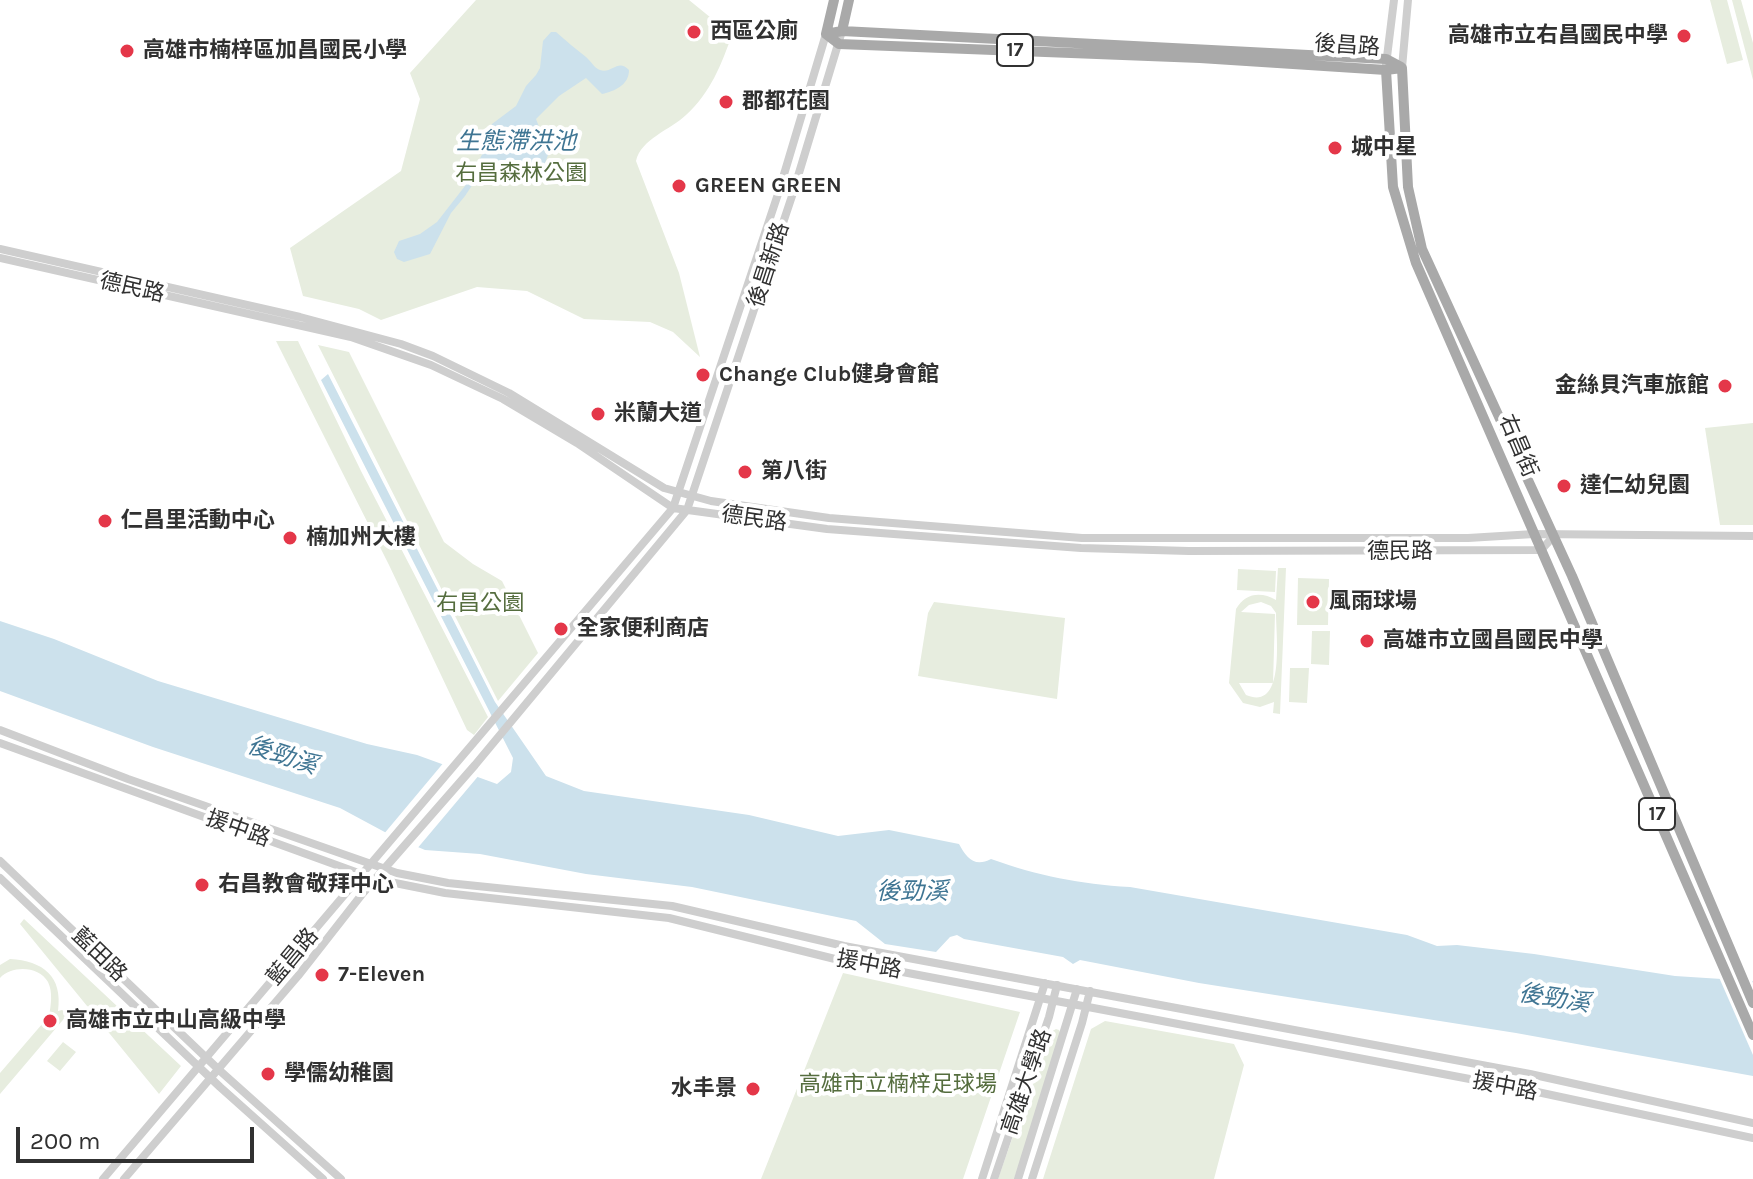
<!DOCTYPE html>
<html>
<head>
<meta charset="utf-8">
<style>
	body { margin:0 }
	#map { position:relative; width:1753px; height:1179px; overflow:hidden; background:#fff; font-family:Karla,sans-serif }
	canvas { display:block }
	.scale { position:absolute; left:16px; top:1127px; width:238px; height:36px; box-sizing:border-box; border:4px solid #313131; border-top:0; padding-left:10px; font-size:24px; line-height:28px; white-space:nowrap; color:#313131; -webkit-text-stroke:6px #fff; paint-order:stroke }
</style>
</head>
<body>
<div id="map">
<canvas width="1753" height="1179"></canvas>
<div class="scale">200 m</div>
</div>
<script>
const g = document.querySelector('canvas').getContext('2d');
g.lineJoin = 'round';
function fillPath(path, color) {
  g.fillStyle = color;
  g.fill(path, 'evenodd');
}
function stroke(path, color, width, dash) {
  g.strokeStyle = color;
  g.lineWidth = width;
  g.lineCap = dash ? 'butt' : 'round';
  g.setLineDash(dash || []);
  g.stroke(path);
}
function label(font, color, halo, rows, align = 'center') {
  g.font = font + ' Karla,"Noto Sans TC",sans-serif';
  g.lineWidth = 8;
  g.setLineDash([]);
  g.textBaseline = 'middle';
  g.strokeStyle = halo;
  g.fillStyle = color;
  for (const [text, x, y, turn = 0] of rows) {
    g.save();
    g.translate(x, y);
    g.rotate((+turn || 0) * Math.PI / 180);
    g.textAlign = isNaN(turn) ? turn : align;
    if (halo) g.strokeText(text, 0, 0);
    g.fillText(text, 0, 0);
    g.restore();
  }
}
const green = new Path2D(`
	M476 0H689L732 35C721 65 711 92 686 115 670 130 641 139 636 161L679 273 700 357 673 332 650 322 584 319 527 291 477 287 381 320 359 309 303 296 290 248 401 171 420 99 410 73Z
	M1710 0H1727L1743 60 1727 64Z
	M1732 0H1741L1753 43V80Z
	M276 341H298L361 471 488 717 474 735 467 730 389 565Z
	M318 345 349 352 444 542 473 564 502 581 538 653 498 701Z
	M1753 423V525H1720L1705 428Z
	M1278 568H1286L1280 714 1273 713 1274 702 1260 707 1243 703 1229 683 1236 609C1245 593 1261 591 1276 600ZM1261 602 1271 606 1276 613C1276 636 1286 712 1246 695L1239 683H1273L1275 614 1241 612 1249 605Z
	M1238 569 1276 571 1275 592 1237 590Z
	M1298 578 1329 579 1328 625H1297Z
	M934 602 1065 618 1057 699 918 676 928 613Z
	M1312 631H1330L1329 665 1311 664Z
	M1290 668H1309L1307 703 1289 702Z
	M24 919 181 1066 159 1094 20 924Z
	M10 959C43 961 63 976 58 1011L62 1010 68 1014 0 1094V1073L49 1016C51 1005 53 992 48 982 39 966 12 965 0 978V965Z
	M843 973 1020 1012 963 1179H761Z
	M1105 1021 1234 1044 1244 1065 1214 1179H1043L1091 1029Z
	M1056 1029 1059 1030 1062 1038 1014 1179H998L1049 1033Z
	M63 1042 76 1052 60 1071 47 1061Z`);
const water = new Path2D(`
	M551 32H556C566 41 576 49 586 57 591 61 594 68 600 70 612 74 618 58 629 70 629 85 615 91 602 94L586 78 559 96 536 119 549 152 543 169 533 177 488 161 465 196 451 213 430 254 404 262 397 259 394 252 399 241 420 234 437 222 465 186 484 151 485 139 492 124 516 106 526 86 536 75 540 68 543 41Z
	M328 374 495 702 546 776 584 791 749 815 838 836 889 830 959 844C966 857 974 868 991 859 1039 876 1079 884 1130 887L1407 935 1437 946 1457 945 1534 954 1675 976 1753 981V1076L1516 1033 1199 983 1080 960 1073 964 1063 957 964 939 957 935 950 937 936 952 885 944 856 921 692 887 586 874 480 854 425 850 394 837 340 808 153 747 0 691V621L54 639 158 681 367 744 417 755 497 784 511 772 513 758 321 380Z`);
const pier = new Path2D(`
	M445 761 480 774 416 850 383 835Z
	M1718 975 1750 976 1753 983V1055Z`);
const minor = new Path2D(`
	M1386 65 1394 0
	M1402 68 1408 0
	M0 249 300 317 401 344 433 356 509 393 664 488 711 501 829 518 1082 538H1468L1534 534 1753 536
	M0 258 351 337 431 365 503 399 577 443 673 508 827 529 1081 548 1189 551 1541 550 1554 536
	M0 730 128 779 397 873 448 883 672 906 844 946 1530 1074 1753 1123
	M0 743 375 879 445 893 669 918 839 960 1528 1090 1753 1138
	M0 861 218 1069 341 1179
	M0 878 220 1087 323 1179
	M103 1179 673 508 779 191 826 34
	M124 1179 298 976 363 893 475 765 687 510 792 196 842 31
	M982 1179 1045 983
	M994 1179 1049 1017 1057 985
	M1018 1179 1077 989
	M1032 1179 1082 1023 1090 991`);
const major = new Path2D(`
	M842 31 849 0
	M826 34 839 44 1200 58 1386 70 1402 68
	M826 34 842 31 1386 59 1401 67
	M826 34 834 0
	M1402 68 1408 187 1422 249 1572 576 1753 1003
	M1386 70 1393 187 1416 263 1753 1035`);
const markers = [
	[694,32,8,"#e43749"],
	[1684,36,8,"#e43749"],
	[127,51,8,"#e43749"],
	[726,102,8,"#e43749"],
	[1335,148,8,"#e43749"],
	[679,186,8,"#e43749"],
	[703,375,8,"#e43749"],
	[1725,386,8,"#e43749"],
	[598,414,8,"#e43749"],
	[745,472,8,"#e43749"],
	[1564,486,8,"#e43749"],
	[105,521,8,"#e43749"],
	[290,538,8,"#e43749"],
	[1313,602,8,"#e43749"],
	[561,629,8,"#e43749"],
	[1367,641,8,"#e43749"],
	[202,885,8,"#e43749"],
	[322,975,8,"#e43749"],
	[50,1021,8,"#e43749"],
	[268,1074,8,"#e43749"],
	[753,1089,8,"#e43749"]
];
const shields = [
	[1015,50,36],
	[1657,814,36]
];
const shieldNames = [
	["17",1015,50],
	["17",1657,814]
];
const poiNames = [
	["西區公廁",710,32],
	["高雄市立右昌國民中學",1668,36,"right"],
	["高雄市楠梓區加昌國民小學",143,51],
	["郡都花園",742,102],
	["城中星",1351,148],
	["GREEN GREEN",695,186],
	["Change Club健身會館",719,375],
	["金絲貝汽車旅館",1709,386,"right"],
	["米蘭大道",614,414],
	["第八街",761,472],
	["達仁幼兒園",1580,486],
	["仁昌里活動中心",121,521],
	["楠加州大樓",306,538],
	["風雨球場",1329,602],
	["全家便利商店",577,629],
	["高雄市立國昌國民中學",1383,641],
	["右昌教會敬拜中心",218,885],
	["7-Eleven",338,975],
	["高雄市立中山高級中學",66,1021],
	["學儒幼稚園",284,1074],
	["水丰景",737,1089,"right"]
];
const streetNames = [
	["後昌路",1347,46,4],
	["後昌新路",769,265,-72],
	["德民路",132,288,13],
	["右昌街",1518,446,67],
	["德民路",754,519,8],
	["德民路",1400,552],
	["援中路",238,829,20],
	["藍田路",99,955,44],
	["藍昌路",293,957,-50],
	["援中路",869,965,11],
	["高雄大學路",1027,1082,-71],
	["援中路",1505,1087,11]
];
const parkNames = [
	["右昌森林公園",521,174],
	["右昌公園",480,604],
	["高雄市立楠梓足球場",898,1085]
];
const waterNames = [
	["生態滯洪池",516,142],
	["後勁溪",282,756,18],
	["後勁溪",912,892],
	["後勁溪",1554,999,9]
];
fillPath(green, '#e7eddf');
fillPath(water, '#cce1ec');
fillPath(pier, '#fff');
stroke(minor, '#cecece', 8);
stroke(major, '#a9a9a9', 10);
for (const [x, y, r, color] of markers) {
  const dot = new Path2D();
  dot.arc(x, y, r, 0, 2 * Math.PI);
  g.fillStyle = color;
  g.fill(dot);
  stroke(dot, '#fff', 3);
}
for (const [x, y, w] of shields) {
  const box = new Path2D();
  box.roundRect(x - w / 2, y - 16, w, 32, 6);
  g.fillStyle = '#fff';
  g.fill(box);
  stroke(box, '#313131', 2);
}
label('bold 20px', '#313131', null, shieldNames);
label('bold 22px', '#313131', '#fff', poiNames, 'left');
label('22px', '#313131', '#fff', streetNames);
label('22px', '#556d3e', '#fff', parkNames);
label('italic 24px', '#3f7593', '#fff', waterNames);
</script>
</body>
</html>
